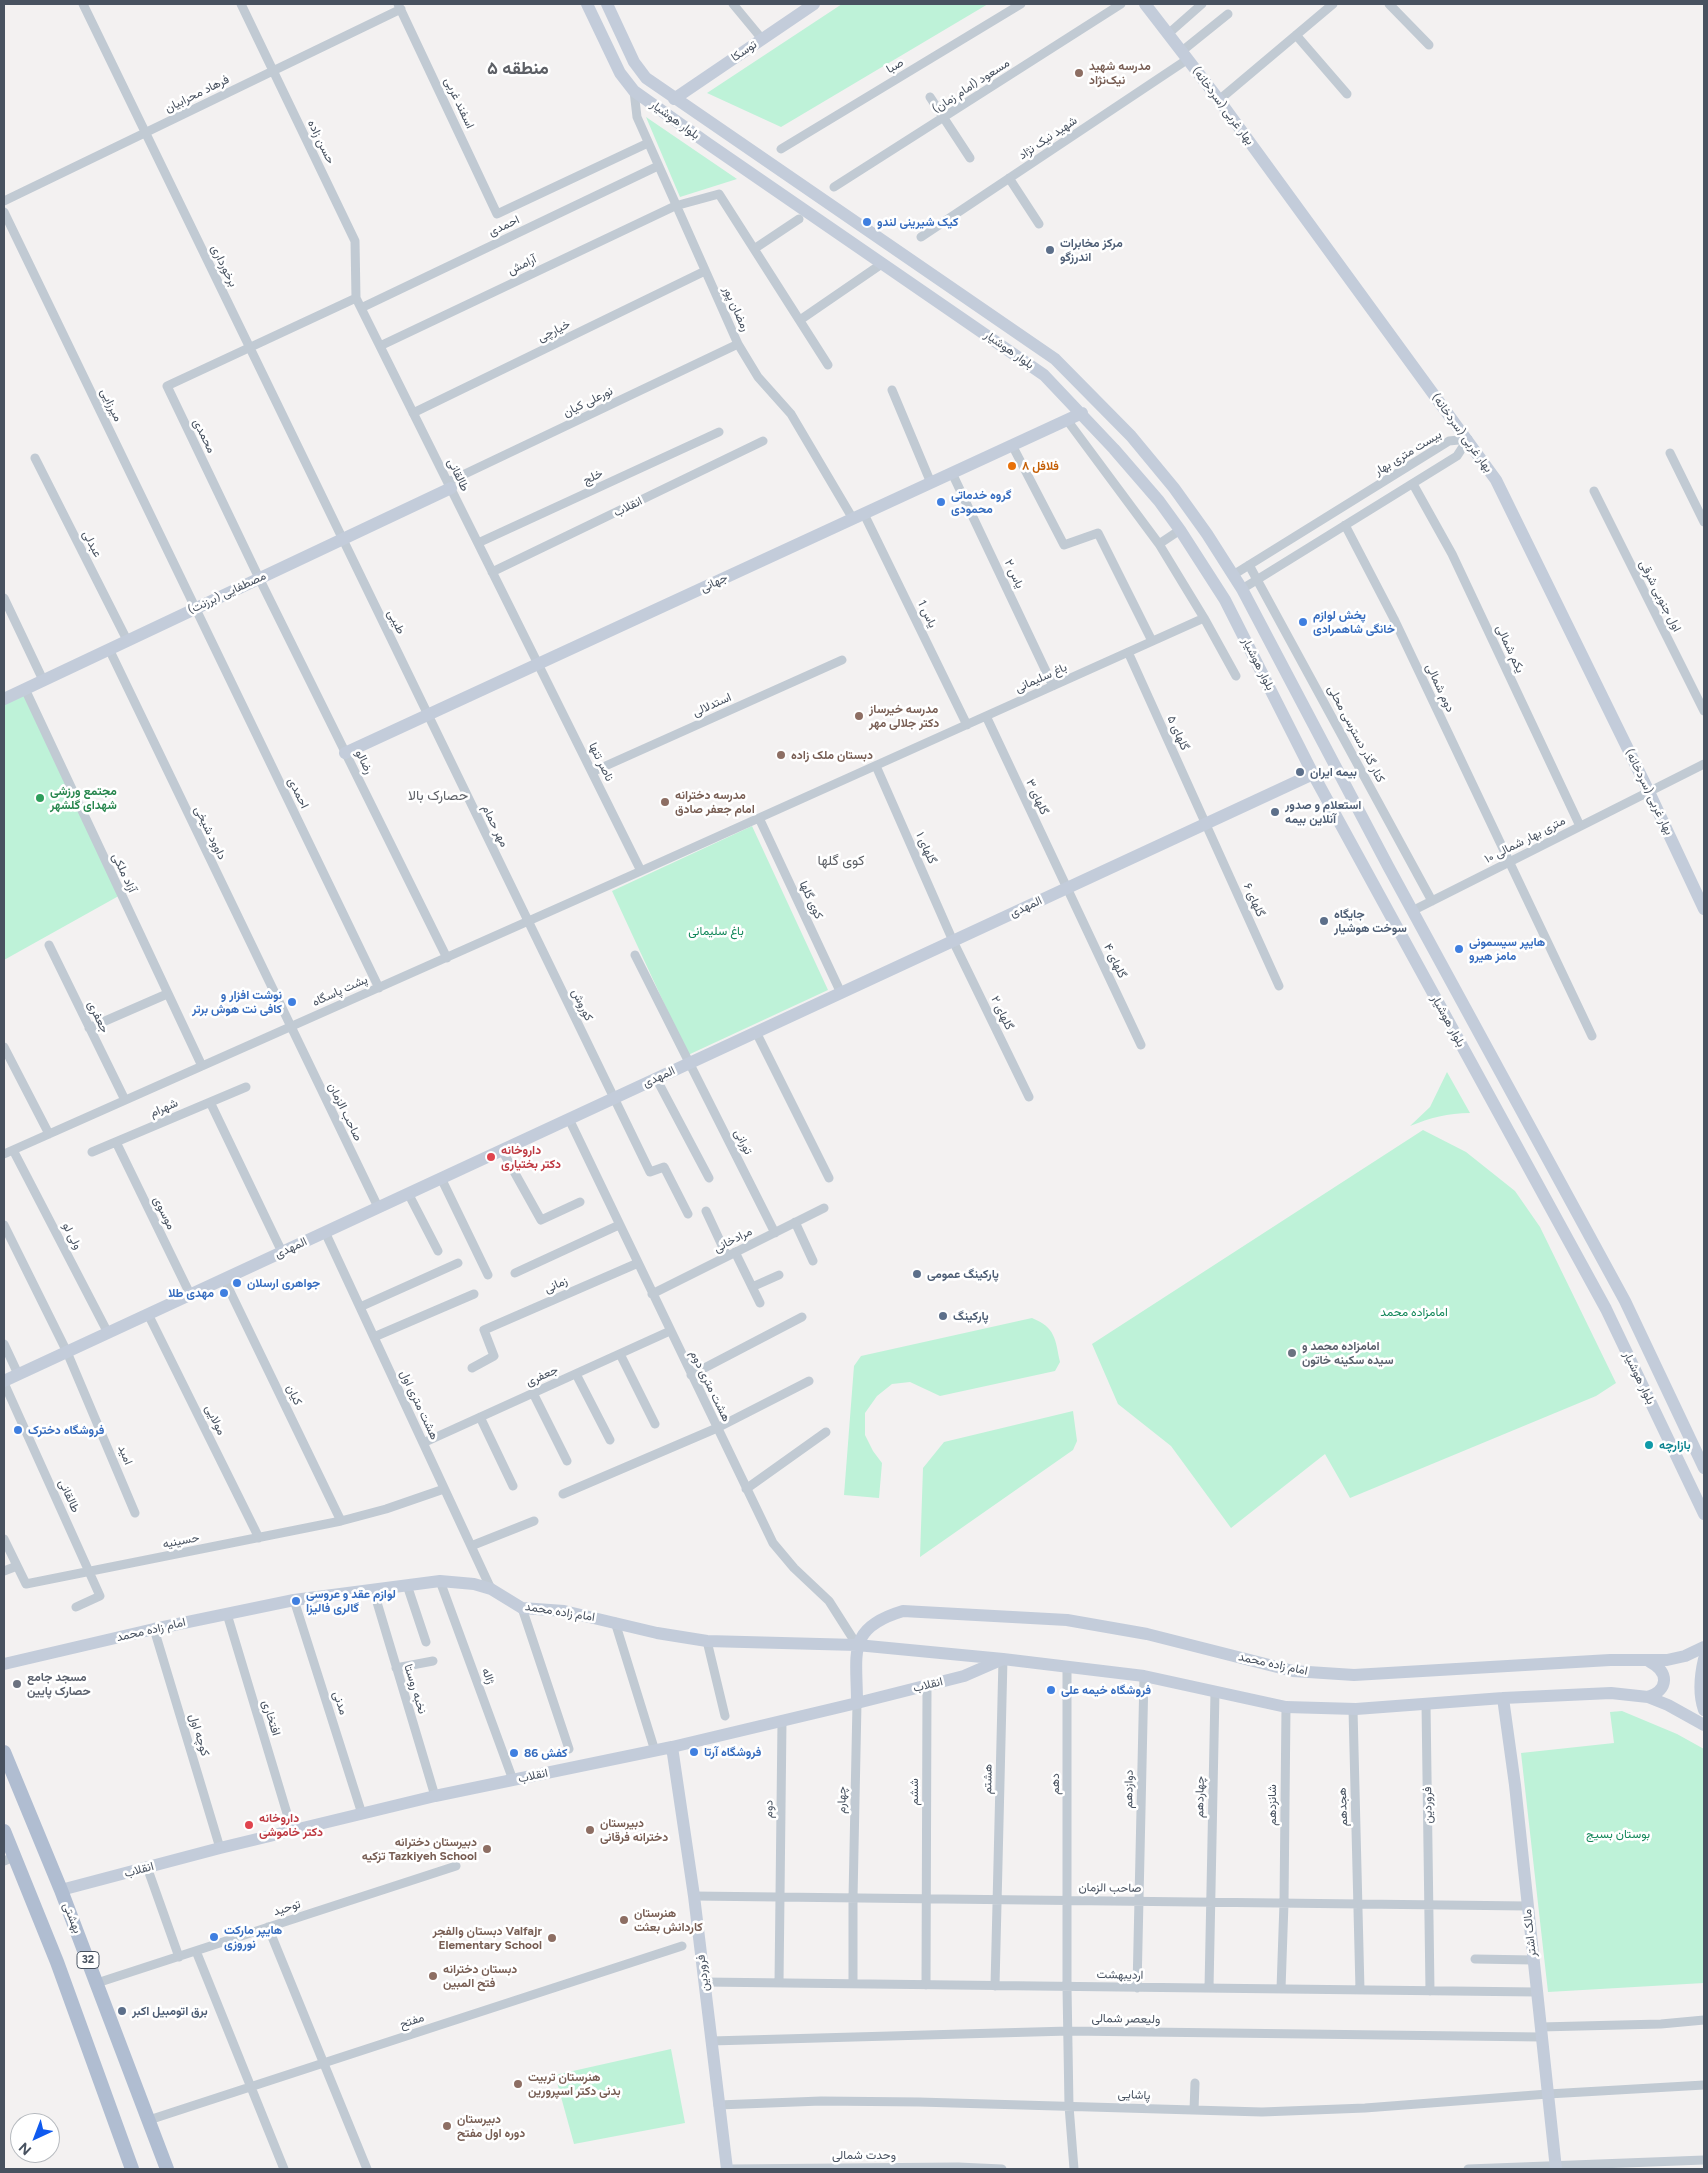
<!DOCTYPE html>
<html>
<head>
<meta charset="utf-8">
<style>
	body { margin:0 }
	#map { position:relative; width:1708px; height:2173px; overflow:hidden; background:#f3f1f1; font-family:Figtree,sans-serif }
	canvas { display:block }
	.frame { position:absolute; inset:0; border:5px solid #485260; pointer-events:none }
	.north { position:absolute; left:10px; top:2113px; width:50px; height:50px; box-sizing:border-box; background:#fff; border:1px solid #b6babf; border-radius:50%; rotate:223deg; font-size:14px; font-weight:700; line-height:20px; text-align:center; color:#485260 }
	.north::after { content:''; display:block; margin:auto; width:18px; height:22px; background:#0f5aef; clip-path:polygon(50% 0,100% 100%,50% 72%,0 100%) }
</style>
</head>
<body>
<div id="map">
<canvas width="1708" height="2173"></canvas>
<div class="frame"></div>
<div class="north">N</div>
</div>
<script>
const g = document.querySelector('canvas').getContext('2d');
g.lineJoin = 'round';
function fillPath(path, color) {
  g.fillStyle = color;
  g.fill(path, 'evenodd');
}
function stroke(path, color, width, dash) {
  g.strokeStyle = color;
  g.lineWidth = width;
  g.lineCap = dash ? 'butt' : 'round';
  g.setLineDash(dash || []);
  g.stroke(path);
}
function label(font, color, halo, rows, align = 'center') {
  g.font = font + ' Figtree,Vazirmatn,sans-serif';
  g.lineWidth = 5;
  g.setLineDash([]);
  g.textBaseline = 'middle';
  g.strokeStyle = halo;
  g.fillStyle = color;
  for (const [text, x, y, turn = 0] of rows) {
    g.save();
    g.translate(x, y);
    g.rotate((+turn || 0) * Math.PI / 180);
    g.textAlign = isNaN(turn) ? turn : align;
    if (halo) g.strokeText(text, 0, 0);
    g.fillText(text, 0, 0);
    g.restore();
  }
}
const green = new Path2D(`
	M842 4H988L781 127 707 93Z
	M646 117 737 179 680 197Z
	M23 693 124 893 4 960V702Z
	M752 826 828 990 688 1055 612 891Z
	M1447 1072 1470 1113C1448 1113 1430 1118 1410 1126L1430 1107Z
	M1423 1130 1466 1152 1515 1191 1540 1227 1616 1383 1596 1396 1350 1498 1325 1454 1231 1528 1171 1446 1118 1404 1092 1344Z
	M1032 1318C1056 1328 1055 1339 1060 1362L1055 1371 940 1396 910 1382 892 1384 877 1396 865 1413V1435L873 1451 882 1463 879 1498 844 1495 854 1366 861 1356Z
	M1073 1411 1077 1441 1073 1450 920 1557 923 1468 944 1442Z
	M1622 1711 1677 1734 1704 1749V1983L1548 1992 1521 1753 1614 1743 1610 1712Z
	M671 2049 685 2123 574 2144 555 2075Z`);
const street = new Path2D(`
	M83 4 650 1172 664 1167 688 1214
	M241 4 355 241 356 298 641 871
	M398 4 497 214 648 143
	M733 4 762 39
	M1389 4 1429 45
	M1168 34 1202 4
	M1296 35 1347 94
	M1182 51 1228 14
	M634 91 637 117 738 344 758 377 791 414 853 519
	M930 97 970 158
	M1219 100 1333 4
	M781 149 1021 4
	M1009 178 1039 224
	M834 187 1121 4
	M4 201 401 9
	M4 212 379 988
	M921 237 1188 59
	M754 249 799 219
	M356 298 167 386 259 578 447 958
	M361 308 658 166
	M800 320 883 263
	M380 346 675 206 719 194 828 365
	M892 390 931 483
	M413 413 705 271
	M1067 420 1159 544 1204 618 1236 676
	M1012 445 1064 545 1098 533 1152 641
	M1670 453 1704 522
	M35 458 127 640
	M952 473 1053 686
	M448 482 738 344
	M1413 484 1452 554 1580 826
	M1594 491 1704 711
	M864 514 967 725
	M1345 525 1394 619 1592 1036
	M478 543 719 432
	M1159 544 1180 530
	M1249 565 1432 901
	M492 572 763 441
	M1233 575 1449 441 1468 439
	M1242 589 1457 456 1468 439
	M4 598 43 680
	M109 649 378 1207
	M1128 652 1279 986
	M25 689 202 1066
	M986 716 1141 1045
	M876 766 953 941 1029 1097
	M592 772 842 660
	M759 818 841 993
	M1412 911 1704 764
	M49 945 125 1100
	M635 955 775 1233
	M89 1028 167 994
	M756 1032 829 1178
	M4 1047 49 1134
	M656 1078 709 1178
	M210 1102 282 1252
	M569 1119 773 1543 794 1568 829 1601 857 1645
	M116 1142 190 1294
	M13 1150 108 1333
	M502 1150 541 1220 580 1202
	M92 1152 246 1087
	M4 1154 641 871 1204 618
	M441 1178 488 1275
	M408 1193 438 1251
	M706 1211 727 1256
	M795 1222 813 1261
	M4 1225 67 1352 135 1513
	M325 1232 491 1589
	M735 1252 760 1303
	M515 1273 619 1225
	M224 1279 341 1521
	M752 1287 779 1275
	M652 1294 824 1208
	M360 1307 458 1263
	M148 1314 259 1538
	M374 1337 474 1294
	M4 1344 18 1374
	M620 1354 655 1424
	M472 1368 494 1356 484 1330 638 1263
	M576 1374 610 1440
	M691 1375 802 1317
	M4 1383 100 1596 76 1607
	M533 1393 567 1461
	M480 1417 513 1486
	M423 1443 670 1331
	M746 1489 826 1432
	M563 1494 717 1428 809 1381
	M4 1539 26 1584 341 1521 386 1509 444 1489
	M471 1546 534 1521
	M4 1571 17 1566
	M440 1581 513 1780
	M407 1585 426 1642
	M373 1589 435 1796
	M294 1600 362 1814
	M522 1608 569 1749
	M227 1614 292 1830
	M615 1622 655 1751
	M154 1629 220 1848
	M707 1641 725 1716
	M1067 1667V1987L1069 2106 1074 2169
	M396 1668 433 1661
	M1426 1704 1430 1991
	M1353 1709 1360 1990
	M4 1861 14 1857
	M147 1867 179 1957
	M694 1896 1527 1906
	M268 1927 367 2169
	M196 1951 284 2169
	M1475 1959 1533 1960
	M704 1982 1536 1992
	M97 1983 456 1866
	M779 1983 782 1721
	M853 1984V1898L857 1703
	M926 1985 927 1685
	M995 1986 1003 1659
	M1137 1988 1144 1676
	M1209 1988 1215 1692
	M1281 1989 1284 1903 1286 1707
	M1540 2027 1661 2024 1704 2020
	M711 2041 1069 2031 1541 2037
	M718 2105 821 2101 919 2102 1262 2112 1365 2108 1548 2094 1704 2085
	M1194 2110 1195 2083
	M149 2120 682 1946
	M727 2169 958 2167 1002 2169
	M1468 2169 1704 2160`);
const secondary = new Path2D(`
	M587 4 620 73 634 91 707 143 1044 375 1114 449 1159 501 1180 530 1225 600 1313 774 1606 1309 1704 1514
	M607 4 634 62 646 78 1055 359 1131 436 1174 488 1207 534 1242 589 1388 866 1625 1301 1704 1468
	M1145 4 1219 100 1496 480 1649 792 1704 909
	M674 99 814 4
	M4 699 451 488
	M345 753 1082 413
	M4 1381 1313 774
	M1704 1659C1700 1676 1698 1693 1704 1710
	M4 1664 154 1629 294 1600 440 1581 474 1584 491 1589 522 1608 564 1611 657 1633 707 1641 857 1645 1003 1659 1144 1676 1286 1707 1356 1709 1503 1698 1611 1693 1648 1697 1668 1705 1704 1725
	M1648 1697C1669 1690 1669 1672 1650 1662
	M1503 1698 1515 1785 1556 2169
	M857 1703C857 1653 846 1628 903 1611L1067 1620 1147 1634 1293 1671 1354 1675 1610 1660H1667L1685 1656 1704 1647
	M672 1747 694 1896 727 2169
	M61 1890 220 1848 435 1796 672 1747 857 1703 964 1676 1003 1659`);
const primary = new Path2D(`
	M4 1752 61 1890 167 2169
	M4 1831 57 1962 132 2169`);
const markers = [
	[1079,73,5,"#8d6e63"],
	[867,222,5,"#3f7fe0"],
	[1050,250,5,"#5c6f8a"],
	[1012,466,5,"#e8710a"],
	[941,502,5,"#3f7fe0"],
	[1303,622,5,"#3f7fe0"],
	[859,716,5,"#8d6e63"],
	[781,755,5,"#8d6e63"],
	[1300,772,5,"#5c6f8a"],
	[40,798,5,"#2e9e5b"],
	[665,802,5,"#8d6e63"],
	[1275,812,5,"#5c6f8a"],
	[1324,921,5,"#5c6f8a"],
	[1459,949,5,"#3f7fe0"],
	[292,1002,5,"#3f7fe0"],
	[491,1157,5,"#e0444e"],
	[917,1274,5,"#5c6f8a"],
	[237,1283,5,"#3f7fe0"],
	[224,1293,5,"#3f7fe0"],
	[943,1316,5,"#5c6f8a"],
	[1292,1353,5,"#6b7280"],
	[18,1430,5,"#3f7fe0"],
	[1649,1445,5,"#0f9aa8"],
	[296,1601,5,"#3f7fe0"],
	[17,1684,5,"#6b7280"],
	[1051,1690,5,"#3f7fe0"],
	[694,1752,5,"#3f7fe0"],
	[514,1753,5,"#3f7fe0"],
	[249,1825,5,"#e0444e"],
	[590,1830,5,"#8d6e63"],
	[487,1849,5,"#8d6e63"],
	[624,1920,5,"#8d6e63"],
	[214,1937,5,"#3f7fe0"],
	[552,1938,5,"#8d6e63"],
	[433,1976,5,"#8d6e63"],
	[122,2011,5,"#5c6f8a"],
	[518,2084,5,"#8d6e63"],
	[447,2126,5,"#8d6e63"]
];
const shields = [
	[88,1960,22]
];
const shieldNames = [
	["32",88,1960]
];
const streetNames = [
	["توسکا",744,51,-34],
	["صبا",895,66,-31],
	["مسعود (امام زمان)",971,86,-33],
	["فرهاد محرابیان",197,94,-26],
	["اسفند غربی",459,103,65],
	["بهار غربی (سردخانه)",1223,106,53],
	["بلوار هوشیار",675,120,36],
	["شهید نیک نژاد",1048,138,-34],
	["حسن زاده",321,142,64],
	["احمدی",504,226,-25],
	["آرامش",522,265,-26],
	["برخورداری",224,266,64],
	["رمضان پور",736,309,66],
	["خیارچی",554,331,-26],
	["بلوار هوشیار",1009,350,35],
	["نورعلی کیان",588,402,-26],
	["میرزایی",111,405,64],
	["بهار غربی (سردخانه)",1462,433,54],
	["محمدی",204,436,64],
	["بیست متری بهار",1408,453,-31],
	["طالقانی",458,475,64],
	["خلج",593,477,-25],
	["انقلاب",628,507,-26],
	["عبدلی",92,544,63],
	["یاس ۲",1014,574,65],
	["جهانی",714,583,-25],
	["مصطفایی (برزنت)",227,593,-25],
	["اول جنوبی شرقی",1660,596,63],
	["یاس 1",927,614,64],
	["طیبی",396,622,64],
	["یکم شمالی",1510,649,65],
	["بلوار هوشیار",1258,664,63],
	["باغ سلیمانی",1041,678,-24],
	["دوم شمالی",1440,688,65],
	["استدلالی",712,705,-24],
	["گلهای ۵",1178,733,66],
	["کنار گذر دسترسی محلی",1356,734,62],
	["رضالو",364,762,64],
	["ناصر تنها",601,762,64],
	["بهار غربی (سردخانه)",1649,792,64],
	["احمدی",298,793,64],
	["گلهای ۳",1037,797,65],
	["مهر حمام",495,826,64],
	["داوود شیخی",210,833,64],
	["۱۰ متری بهار شمالی",1525,840,-27],
	["گلهای ۱",926,848,66],
	["آزاد ملکی",124,873,65],
	["کوی گلها",811,900,65],
	["گلهای ۶",1254,900,66],
	["المهدی",1026,907,-25],
	["گلهای ۴",1115,961,64],
	["پشت پاسگاه",340,991,-24],
	["کوروش",582,1005,64],
	["گلهای ۲",1002,1013,64],
	["جعفری",98,1017,64],
	["بلوار هوشیار",1448,1021,61],
	["المهدی",659,1077,-25],
	["شهرام",164,1108,-23],
	["صاحب الزمان",345,1112,64],
	["تورانی",743,1142,63],
	["موسوی",164,1213,64],
	["ولی لو",72,1236,63],
	["مرادخانی",733,1240,-27],
	["المهدی",291,1248,-25],
	["زمانی",556,1285,-24],
	["جعفری",542,1376,-24],
	["بلوار هوشیار",1639,1378,64],
	["هشت متری دوم",710,1386,64],
	["کیان",294,1395,64],
	["هشت متری اول",419,1405,65],
	["مولایی",215,1420,64],
	["امید",125,1455,67],
	["طالقانی",69,1496,65],
	["حسینیه",181,1541,-11],
	["امام زاده محمد",560,1612,9],
	["امام زاده محمد",151,1630,-13],
	["امام زاده محمد",1273,1664,12],
	["ژاله",488,1676,69],
	["انقلاب",928,1685,-14],
	["نخبه روستا",415,1689,73],
	["مدنی",340,1703,72],
	["افتخاری",271,1718,73],
	["کوچه اول",199,1735,73],
	["انقلاب",533,1776,-12],
	["هشتم",988,1779,-89],
	["دهم",1055,1784,-90],
	["دوازدهم",1129,1789,-89],
	["ششم",914,1792,-90],
	["چهاردهم",1200,1797,-89],
	["چهارم",842,1800,-89],
	["شانزدهم",1272,1805,-90],
	["فروردین",1428,1805,-91],
	["هجدهم",1343,1807,-92],
	["دوم",769,1809,-89],
	["انقلاب",139,1870,-15],
	["صاحب الزمان",1110,1888,1],
	["توحید",287,1908,-18],
	["بهشتی",72,1918,69],
	["مالک اشتر",1530,1933,-96],
	["فروردین",703,1973,-97],
	["اردیبهشت",1120,1975,1],
	["ولیعصر شمالی",1126,2019,1],
	["مفتح",412,2021,-18],
	["پاشایی",1134,2095,3],
	["وحدت شمالی",864,2155]
];
const educationNames = [
	["مدرسه شهید",1089,66],
	["نیک‌نژاد",1089,80],
	["مدرسه خیرساز",869,709],
	["دکتر جلالی مهر",869,723],
	["دبستان ملک زاده",791,755],
	["مدرسه دخترانه",675,795],
	["امام جعفر صادق",675,809],
	["دبیرستان",600,1823],
	["دخترانه فرقانی",600,1837],
	["دبیرستان دخترانه",477,1842,"right"],
	["تزكيه Tazkiyeh School",477,1856,"right"],
	["هنرستان",634,1913],
	["کاردانش بعثت",634,1927],
	["دبستان والفجر Valfajr",542,1931,"right"],
	["Elementary School",542,1945,"right"],
	["دبستان دخترانه",443,1969],
	["فتح المبین",443,1983],
	["هنرستان تربیت",528,2077],
	["بدنی دکتر اسپرورین",528,2091],
	["دبیرستان",457,2119],
	["دوره اول مفتح",457,2133]
];
const shopNames = [
	["کیک شیرینی لندو",877,222],
	["گروه خدماتی",951,495],
	["محمودی",951,509],
	["پخش لوازم",1313,615],
	["خانگی شاهمرادی",1313,629],
	["هایپر سیسمونی",1469,942],
	["مامز هیرو",1469,956],
	["نوشت افزار و",282,995,"right"],
	["کافی نت هوش برتر",282,1009,"right"],
	["جواهری ارسلان",247,1283],
	["مهدی طلا",214,1293,"right"],
	["فروشگاه دخترک",28,1430],
	["لوازم عقد و عروسی",306,1594],
	["گالری فالیزا",306,1608],
	["فروشگاه خیمه علی",1061,1690],
	["فروشگاه آرتا",704,1752],
	["کفش 86",524,1753],
	["هایپر مارکت",224,1930],
	["نوروزی",224,1944]
];
const serviceNames = [
	["مرکز مخابرات",1060,243],
	["اندرزگو",1060,257],
	["بیمه ایران",1310,772],
	["استعلام و صدور",1285,805],
	["آنلاین بیمه",1285,819],
	["جایگاه",1334,914],
	["سوخت هوشیار",1334,928],
	["پارکینگ عمومی",927,1274],
	["پارکینگ",953,1316],
	["برق اتومبیل اکبر",132,2011]
];
const foodNames = [
	["فلافل ۸",1022,466]
];
const leisureNames = [
	["مجتمع ورزشی",50,791],
	["شهدای گلشهر",50,805]
];
const parkNames = [
	["باغ سلیمانی",716,931],
	["امامزاده محمد",1414,1312],
	["بوستان بسیج",1618,1834]
];
const healthNames = [
	["داروخانه",501,1150],
	["دکتر بختیاری",501,1164],
	["داروخانه",259,1818],
	["دکتر خاموشی",259,1832]
];
const worshipNames = [
	["امامزاده محمد و",1302,1346],
	["سیده سکینه خاتون",1302,1360],
	["مسجد جامع",27,1677],
	["حصارک پایین",27,1691]
];
const cultureNames = [
	["بازارچه",1659,1445]
];
const neighbourhoodNames = [
	["حصارک بالا",438,796],
	["کوی گلها",841,861]
];
const districtNames = [
	["منطقه ۵",518,69]
];
fillPath(green, '#bef2d8');
stroke(street, '#c1cad3', 9);
stroke(secondary, '#c3ccda', 12);
stroke(primary, '#b0bdd1', 14);
for (const [x, y, r, color] of markers) {
  const dot = new Path2D();
  dot.arc(x, y, r, 0, 2 * Math.PI);
  g.fillStyle = color;
  g.fill(dot);
  stroke(dot, '#fff', 2);
}
for (const [x, y, w] of shields) {
  const box = new Path2D();
  box.roundRect(x - w / 2, y - 8.5, w, 17, 4);
  g.fillStyle = '#fff';
  g.fill(box);
  stroke(box, '#485260', 1);
}
label('bold 11px', '#485260', null, shieldNames);
label('12px', '#485260', '#fff', streetNames);
label('bold 12px', '#785e54', '#fff', educationNames, 'left');
label('bold 12px', '#366cbe', '#fff', shopNames, 'left');
label('bold 12px', '#4e5e75', '#fff', serviceNames, 'left');
label('bold 12px', '#c56008', '#fff', foodNames, 'left');
label('bold 12px', '#27864d', '#fff', leisureNames, 'left');
label('12px', '#128759', '#fff', parkNames);
label('bold 12px', '#be3a42', '#fff', healthNames, 'left');
label('bold 12px', '#5b616d', '#fff', worshipNames, 'left');
label('bold 12px', '#0d838f', '#fff', cultureNames, 'left');
label('14px', '#5d6066', '#fff', neighbourhoodNames);
label('bold 18px', '#5d6066', '#fff', districtNames);
</script>
</body>
</html>
